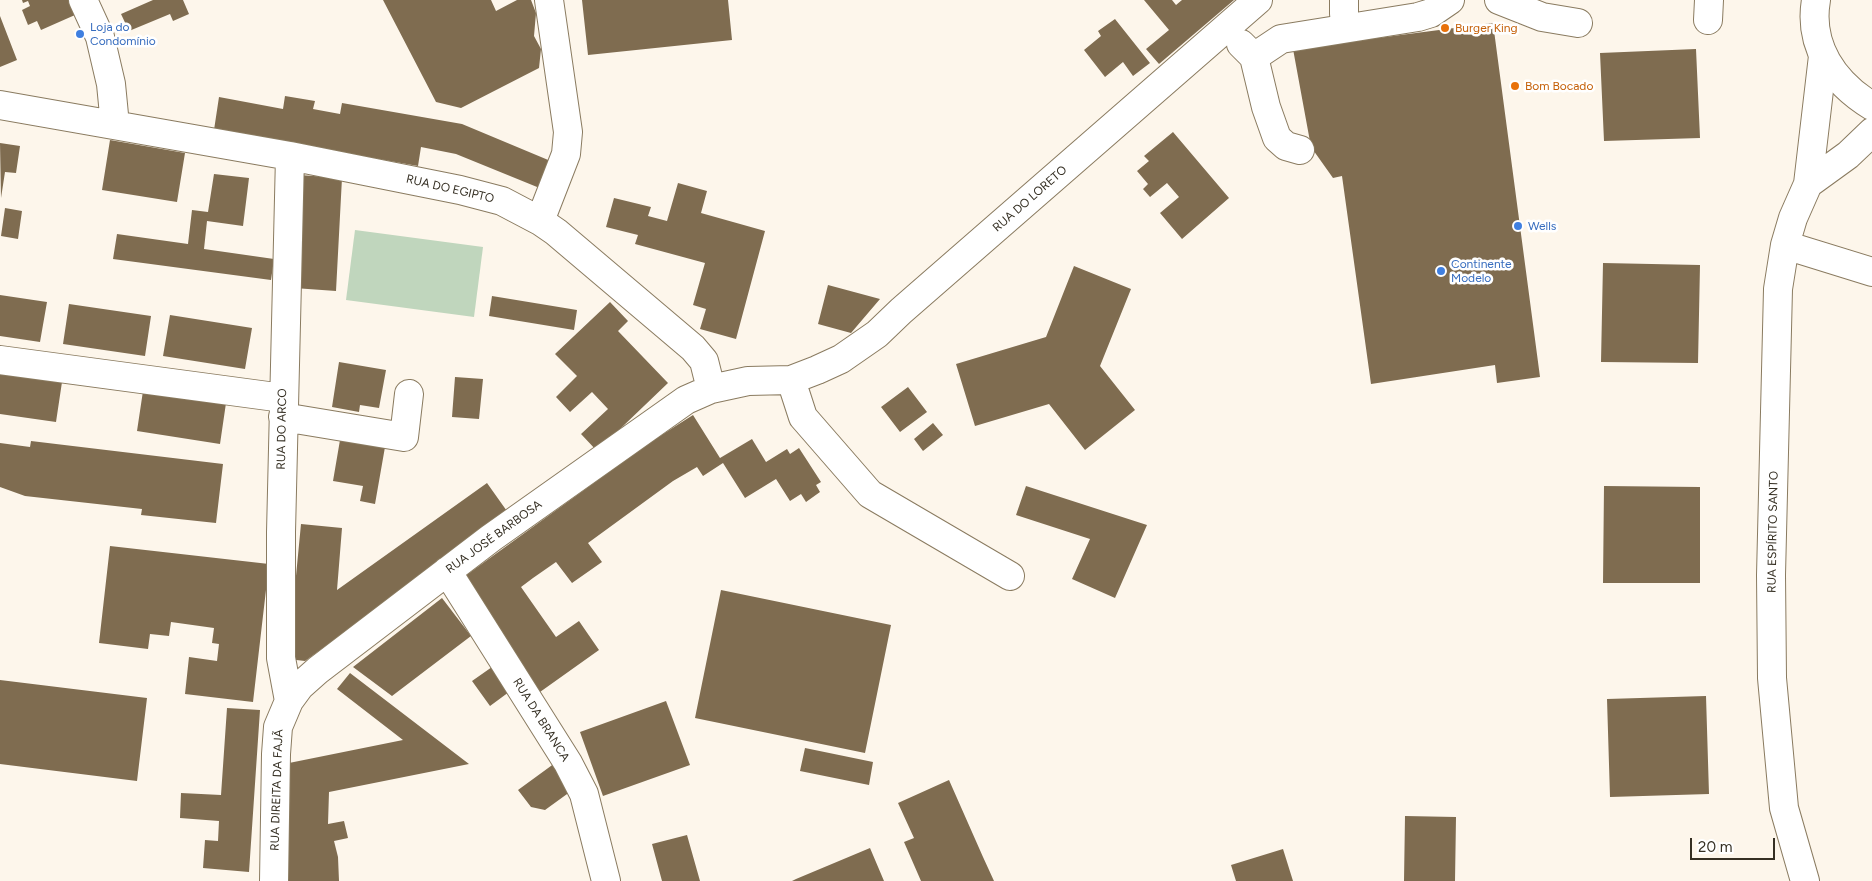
<!DOCTYPE html>
<html>
<head>
<meta charset="utf-8">
<style>
	body { margin:0 }
	#map { position:relative; width:1872px; height:881px; overflow:hidden; background:#fdf6eb; font-family:Figtree,sans-serif }
	canvas { display:block }
	.scale { position:absolute; left:1690px; top:838px; width:85px; height:22px; box-sizing:border-box; border:2px solid #352f23; border-top:0; padding-left:6px; font-size:15px; line-height:18px; white-space:nowrap; color:#352f23; -webkit-text-stroke:4px #fff; paint-order:stroke }
</style>
</head>
<body>
<div id="map">
<canvas width="1872" height="881"></canvas>
<div class="scale">20 m</div>
</div>
<script>
const g = document.querySelector('canvas').getContext('2d');
g.lineJoin = 'round';
function fillPath(path, color) {
  g.fillStyle = color;
  g.fill(path, 'evenodd');
}
function stroke(path, color, width, dash) {
  g.strokeStyle = color;
  g.lineWidth = width;
  g.lineCap = dash ? 'butt' : 'round';
  g.setLineDash(dash || []);
  g.stroke(path);
}
function label(font, color, halo, rows, align = 'center') {
  g.font = font + ' Figtree,sans-serif';
  g.lineWidth = 5;
  g.setLineDash([]);
  g.textBaseline = 'middle';
  g.strokeStyle = halo;
  g.fillStyle = color;
  for (const [text, x, y, turn = 0] of rows) {
    g.save();
    g.translate(x, y);
    g.rotate((+turn || 0) * Math.PI / 180);
    g.textAlign = isNaN(turn) ? turn : align;
    if (halo) g.strokeText(text, 0, 0);
    g.fillText(text, 0, 0);
    g.restore();
  }
}
const green = new Path2D(`
	M355 230 483 247 474 317 346 300Z`);
const building = new Path2D(`
	M22 0H69L75 15 41 30 37 21 28 25 22 10 30 6 28 1 23 3Z
	M153 0H183L189 14 173 21 170 14 129 31 121 14Z
	M383 0H491L496 11 517 0H531L536 13 534 36 541 49 539 68 461 108 436 102Z
	M582 0H728L732 40 588 55Z
	M1144 0H1172L1176 5 1182 0H1234L1159 64 1146 49 1169 30Z
	M0 16 17 60 0 67Z
	M1115 19 1150 63 1133 76 1123 62 1105 77 1084 50 1101 36 1098 31Z
	M1493 23 1540 377 1497 383 1495 365 1371 384 1342 176 1333 178 1311 147 1293 49Z
	M1696 49 1700 138 1604 141 1600 53Z
	M285 96 315 101 313 109 340 114 342 103 462 124 553 162 542 189 456 154 421 147 418 166 214 130 219 97 283 109Z
	M1173 132 1229 198 1182 239 1160 213 1179 197 1167 183 1150 197 1143 189 1148 184 1137 171 1149 161 1144 156Z
	M110 140 185 153 177 202 102 190Z
	M0 143 20 146 16 173 5 172 1 198Z
	M214 174 249 178 243 226 207 221 204 249 274 259 271 280 113 259 117 234 188 244 192 210 208 212Z
	M299 175 342 178 336 291 294 288Z
	M678 183 707 191 701 213 765 231 736 339 700 329 706 309 693 305 705 263 635 244 638 235 606 227 614 198 651 207 648 216 667 221Z
	M5 208 22 211 18 239 1 236Z
	M1603 263 1700 265 1698 363 1601 362Z
	M1074 266 1131 289 1100 366 1135 410 1085 450 1049 404 975 426 956 364 1046 337Z
	M828 285 880 299 851 333 818 324Z
	M0 295 47 302 40 342 0 336Z
	M492 296 577 310 574 330 489 316Z
	M610 302 628 321 618 331 668 383 597 451 581 434 608 409 592 392 570 412 556 397 577 376 555 354Z
	M69 304 151 316 145 356 63 344Z
	M170 315 252 328 245 369 163 356Z
	M339 362 386 370 379 408 360 405 359 412 332 407Z
	M0 373 62 382 56 422 0 414Z
	M455 377 483 379 479 419 452 417Z
	M908 387 927 412 900 432 881 407Z
	M143 391 226 403 220 444 137 431Z
	M693 415 720 458 752 439 766 462 787 449 790 454 799 448 821 482 816 485 820 492 806 502 801 494 790 501 776 479 745 498 723 463 703 476 697 467 673 481 588 543 602 562 572 583 556 562 533 578 521 587 556 637 579 621 599 650 540 692 461 579 649 443Z
	M933 423 943 435 923 451 914 439Z
	M340 440 385 447 375 504 360 501 363 486 333 481Z
	M31 441 223 464 216 523 141 515 142 509 25 496 0 487V443L30 447Z
	M487 483 509 514 305 661 288 659 301 524 342 528 337 590Z
	M1026 486 1147 525 1115 598 1072 579 1090 539 1016 515Z
	M1604 486 1700 487V583H1603Z
	M110 546 269 564 253 702 185 694 189 657 217 661 219 644 212 643 214 628 171 622 169 636 150 634 148 649 99 643Z
	M721 590 891 625 865 753 695 718Z
	M442 598 471 636 392 696 353 667Z
	M492 667 509 692 490 706 472 681Z
	M350 673 469 764 329 792 328 824 344 821 348 838 334 841 338 857 339 881H286L289 763 403 740 337 689Z
	M0 680 147 698 137 781 0 764Z
	M1706 696 1709 794 1610 797 1607 699Z
	M666 701 690 765 603 796 580 732Z
	M227 708 260 710 249 872 203 868 205 840 218 841 219 821 180 818 181 793 221 795Z
	M805 748 873 762 869 785 800 771Z
	M555 763 574 789 545 810 531 807 518 790Z
	M949 780 983 857 994 881H921L904 842 914 838 898 803Z
	M1405 816 1456 817 1455 881H1404Z
	M687 835 700 881H662L652 844Z
	M870 848 884 881H792L796 879Z
	M1283 849 1293 881H1236L1231 865Z`);
const minor = new Path2D(`
	M83 0 100 37 111 84 115 125
	M1499 0 1542 17 1578 23
	M1344 14V0
	M1708 20 1709 0
	M1241 44 1254 57 1266 107 1277 138 1286 146 1300 150
	M1254 57 1281 39 1418 17 1431 13 1450 0
	M0 105 290 156 460 190 502 201 540 221 556 232 693 348 704 361 711 389
	M1808 184 1848 155 1872 132
	M540 221 566 154 568 132 549 0
	M1785 245 1872 272
	M0 360 283 398
	M791 380 803 417 870 494 1010 576
	M283 417 404 437 409 394
	M447 571 568 763 584 794 606 881
	M289 701 281 658V532L290 156
	M274 881 276 754 278 727 289 701 300 686 318 670 491 538 686 400 711 389 748 381 791 380 817 370 841 359 877 334 901 311 1258 0
	M1805 881 1784 808 1772 678 1771 575 1778 289 1785 245 1793 218 1808 184 1823 56`);
const major = new Path2D(`
	M1816 0C1808 46 1834 83 1872 106`);
const markers = [
	[1445,28,5,"#e8710a"],
	[80,34,5,"#3f7fe0"],
	[1515,86,5,"#e8710a"],
	[1518,226,5,"#3f7fe0"],
	[1441,271,5,"#3f7fe0"]
];
const shopNames = [
	["Loja do",90,27],
	["Condomínio",90,41],
	["Wells",1528,226],
	["Continente",1451,264],
	["Modelo",1451,278]
];
const foodNames = [
	["Burger King",1455,28],
	["Bom Bocado",1525,86]
];
const streetNames = [
	["RUA DO EGIPTO",450,189,13],
	["RUA DO LORETO",1030,199,-41],
	["RUA DO ARCO",282,429,-89],
	["RUA ESPÍRITO SANTO",1773,532,-89],
	["RUA JOSÉ BARBOSA",494,537,-36],
	["RUA DA BRANCA",541,720,58],
	["RUA DIREITA DA FAJÃ",277,790,-88]
];
fillPath(green, '#c0d6bd');
fillPath(building, '#7f6c50');
stroke(minor, '#8a7b60', 30);
stroke(major, '#8a7b60', 30);
stroke(minor, '#fff', 28);
stroke(major, '#fff', 28);
for (const [x, y, r, color] of markers) {
  const dot = new Path2D();
  dot.arc(x, y, r, 0, 2 * Math.PI);
  g.fillStyle = color;
  g.fill(dot);
  stroke(dot, '#fff', 2);
}
label('12px', '#366cbe', '#fff', shopNames, 'left');
label('12px', '#c56008', '#fff', foodNames, 'left');
label('12px', '#352f23', '#fff', streetNames);
</script>
</body>
</html>
